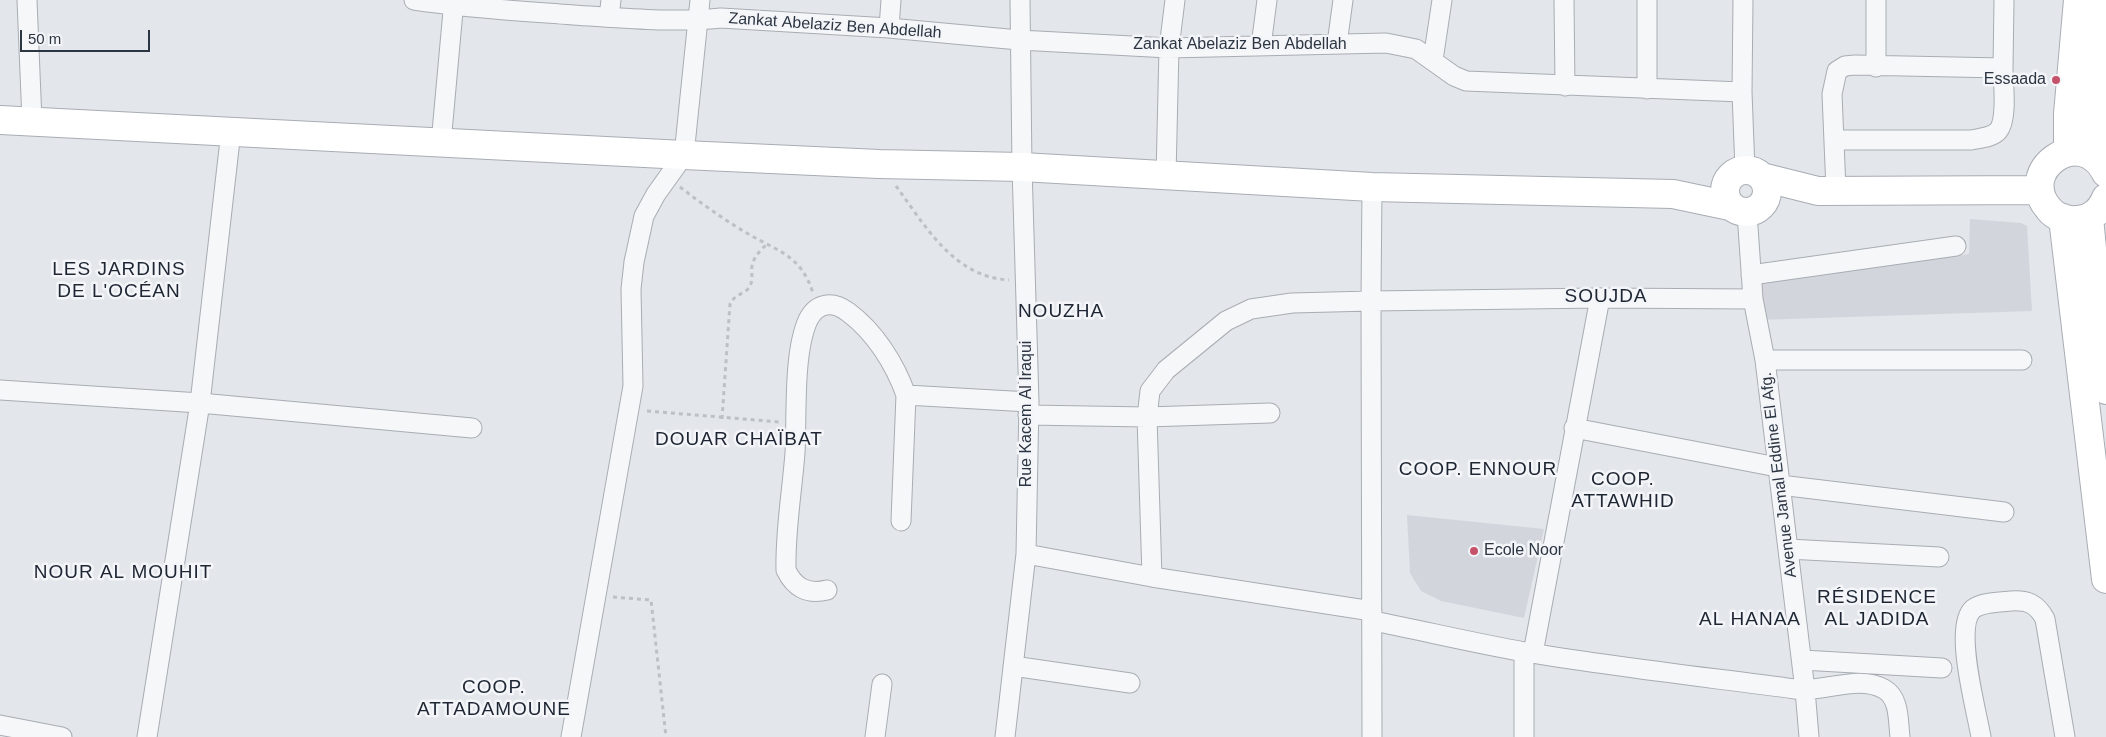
<!DOCTYPE html>
<html>
<head>
<meta charset="utf-8">
<style>
	body { margin:0 }
	#map { position:relative; width:2106px; height:737px; overflow:hidden; background:#e3e6ea; font-family:Helvetica,sans-serif }
	canvas { display:block }
	.scale { position:absolute; left:20px; top:30px; width:130px; height:22px; box-sizing:border-box; border:2px solid #2c3542; border-top:0; padding-left:6px; font-size:15px; line-height:18px; white-space:nowrap; color:#2c3542; -webkit-text-stroke:4px #f3f5f8; paint-order:stroke }
</style>
</head>
<body>
<div id="map">
<canvas width="2106" height="737"></canvas>
<div class="scale">50 m</div>
</div>
<script>
const g = document.querySelector('canvas').getContext('2d');
g.lineJoin = 'round';
function fillPath(path, color) {
  g.fillStyle = color;
  g.fill(path, 'evenodd');
}
function stroke(path, color, width, dash) {
  g.strokeStyle = color;
  g.lineWidth = width;
  g.lineCap = dash ? 'butt' : 'round';
  g.setLineDash(dash || []);
  g.stroke(path);
}
function label(font, color, halo, rows, align = 'center') {
  g.font = font + ' Helvetica,sans-serif';
  g.lineWidth = 5;
  g.setLineDash([]);
  g.textBaseline = 'middle';
  g.strokeStyle = halo;
  g.fillStyle = color;
  for (const [text, x, y, turn = 0] of rows) {
    g.save();
    g.translate(x, y);
    g.rotate((+turn || 0) * Math.PI / 180);
    g.textAlign = isNaN(turn) ? turn : align;
    if (halo) g.strokeText(text, 0, 0);
    g.fillText(text, 0, 0);
    g.restore();
  }
}
const built = new Path2D(`
	M1970 219 2021 223 2027 226 2032 311 1757 320 1752 284 1969 254Z
	M1407 515 1544 529 1524 618 1441 601 1421 591 1410 573Z`);
const path = new Path2D(`
	M896 186C926 227 954 277 1009 280
	M680 187C702 204 726 221 750 235 780 252 801 256 813 293
	M647 411 780 422
	M722 419 730 304C735 294 742 295 748 289 754 282 751 274 752 266 754 256 761 250 768 243
	M613 597 651 600 666 737`);
const street = new Path2D(`
	M27 0 32 121
	M414 0C467 8 520 11 573 15 622 18 672 23 721 18L889 28 1019 40 1169 48 1386 43 1416 49 1454 76 1466 81 1742 92
	M1564 0 1565 86
	M1743 0 1742 92 1745 170
	M1876 0V67
	M609 17 611 0
	M889 28 891 0
	M1337 44 1343 0
	M1261 46 1267 0
	M1433 60 1442 0
	M1647 89V0
	M1835 140H1971C1980 138 1991 138 1998 131 2008 119 2003 83 2003 68
	M441 143 454 0
	M1166 176 1169 48 1175 0
	M1836 190 1832 94 1837 71 1845 66 1855 65 2003 68 2004 0
	M1747 213 1753 299 1765 360 1805 690 1809 737
	M1751 275 1956 246
	M1765 360H2022
	M0 390 200 403 472 428
	M1028 415 1147 417 1270 413
	M1574 428 1777 467
	M1780 485 2004 512
	M901 521 906 395
	M1788 549 1939 557
	M1026 554 1152 577 1372 611
	M1152 577 1147 417 1150 391 1166 370 1226 321 1251 309 1292 303 1371 301 1372 187
	M827 590C807 595 794 587 786 570 785 531 792 492 795 453 797 416 793 353 808 320 817 302 833 301 848 312 875 332 895 364 906 395L1029 402
	M1373 621C1424 631 1474 643 1525 652 1614 667 1705 677 1795 689 1823 693 1858 674 1884 689 1900 698 1898 721 1900 737
	M1533 653 1600 298
	M1802 660 1942 668
	M1013 666 1130 683
	M0 725 62 737
	M147 737 200 403 231 131
	M571 737 633 386 631 289 634 262 644 216 656 194 684 155 700 0
	M875 737 882 684
	M1005 737 1026 554 1029 402 1022 167 1020 0
	M1372 737 1371 301 1600 298 1753 299
	M1524 737V652
	M1981 737C1977 712 1953 627 1973 609 1982 602 2000 602 2011 601 2028 600 2037 604 2045 619L2065 737`);
const secondary = new Path2D(`
	M0 120 684 155 879 164 1022 167 1372 187 1673 194 1730 206
	M2068 152V114L2078 0
	M2096 159 2092 112 2101 0
	M1725 191a21 21 0 1 1 42 0a21 21 0 1 1-42 0Z
	M2106 173C2081 123 2015 171 2049 209 2055 217 2067 221 2077 220 2090 220 2101 211 2106 198
	M1762 177 1818 191 2040 190
	M2063 218 2106 579
	M2089 218 2106 390`);
const markers = [
	[2056,80,5,"#c65269"],
	[1474,551,5,"#c65269"]
];
const streetNames = [
	["Zankat Abelaziz Ben Abdellah",835,26,4],
	["Zankat Abelaziz Ben Abdellah",1240,45],
	["Rue Kacem Al Iraqui",1027,414,-90],
	["Avenue Jamal Eddine El Afg.",1779,475,-97]
];
const poiNames = [
	["Essaada",2046,80],
	["Ecole Noor",1484,551,"left"]
];
const quarterNames = [
	["LES JARDINS",119,270],
	["DE L'OCÉAN",119,292],
	["SOUJDA",1606,297],
	["NOUZHA",1061,312],
	["DOUAR CHAÏBAT",739,440],
	["COOP. ENNOUR",1478,470],
	["COOP.",1623,480],
	["ATTAWHID",1623,502],
	["NOUR AL MOUHIT",123,573],
	["RÉSIDENCE",1877,598],
	["AL JADIDA",1877,620],
	["AL HANAA",1750,620],
	["COOP.",494,688],
	["ATTADAMOUNE",494,710]
];
fillPath(built, '#d2d6dc');
stroke(street, '#a8adb4', 21);
stroke(secondary, '#a8adb4', 30);
stroke(path, '#bdc1c6', 3, [4, 4]);
stroke(street, '#f6f7f9', 19);
stroke(secondary, '#fff', 28);
for (const [x, y, r, color] of markers) {
  const dot = new Path2D();
  dot.arc(x, y, r, 0, 2 * Math.PI);
  g.fillStyle = color;
  g.fill(dot);
  stroke(dot, '#f3f5f8', 2);
}
label('16px', '#2c3542', '#f3f5f8', streetNames);
label('16px', '#2c3542', '#f3f5f8', poiNames, 'right');
g.letterSpacing = '1px';
label('19px', '#1e2633', '#f3f5f8', quarterNames);
g.letterSpacing = '0px';
</script>
</body>
</html>
